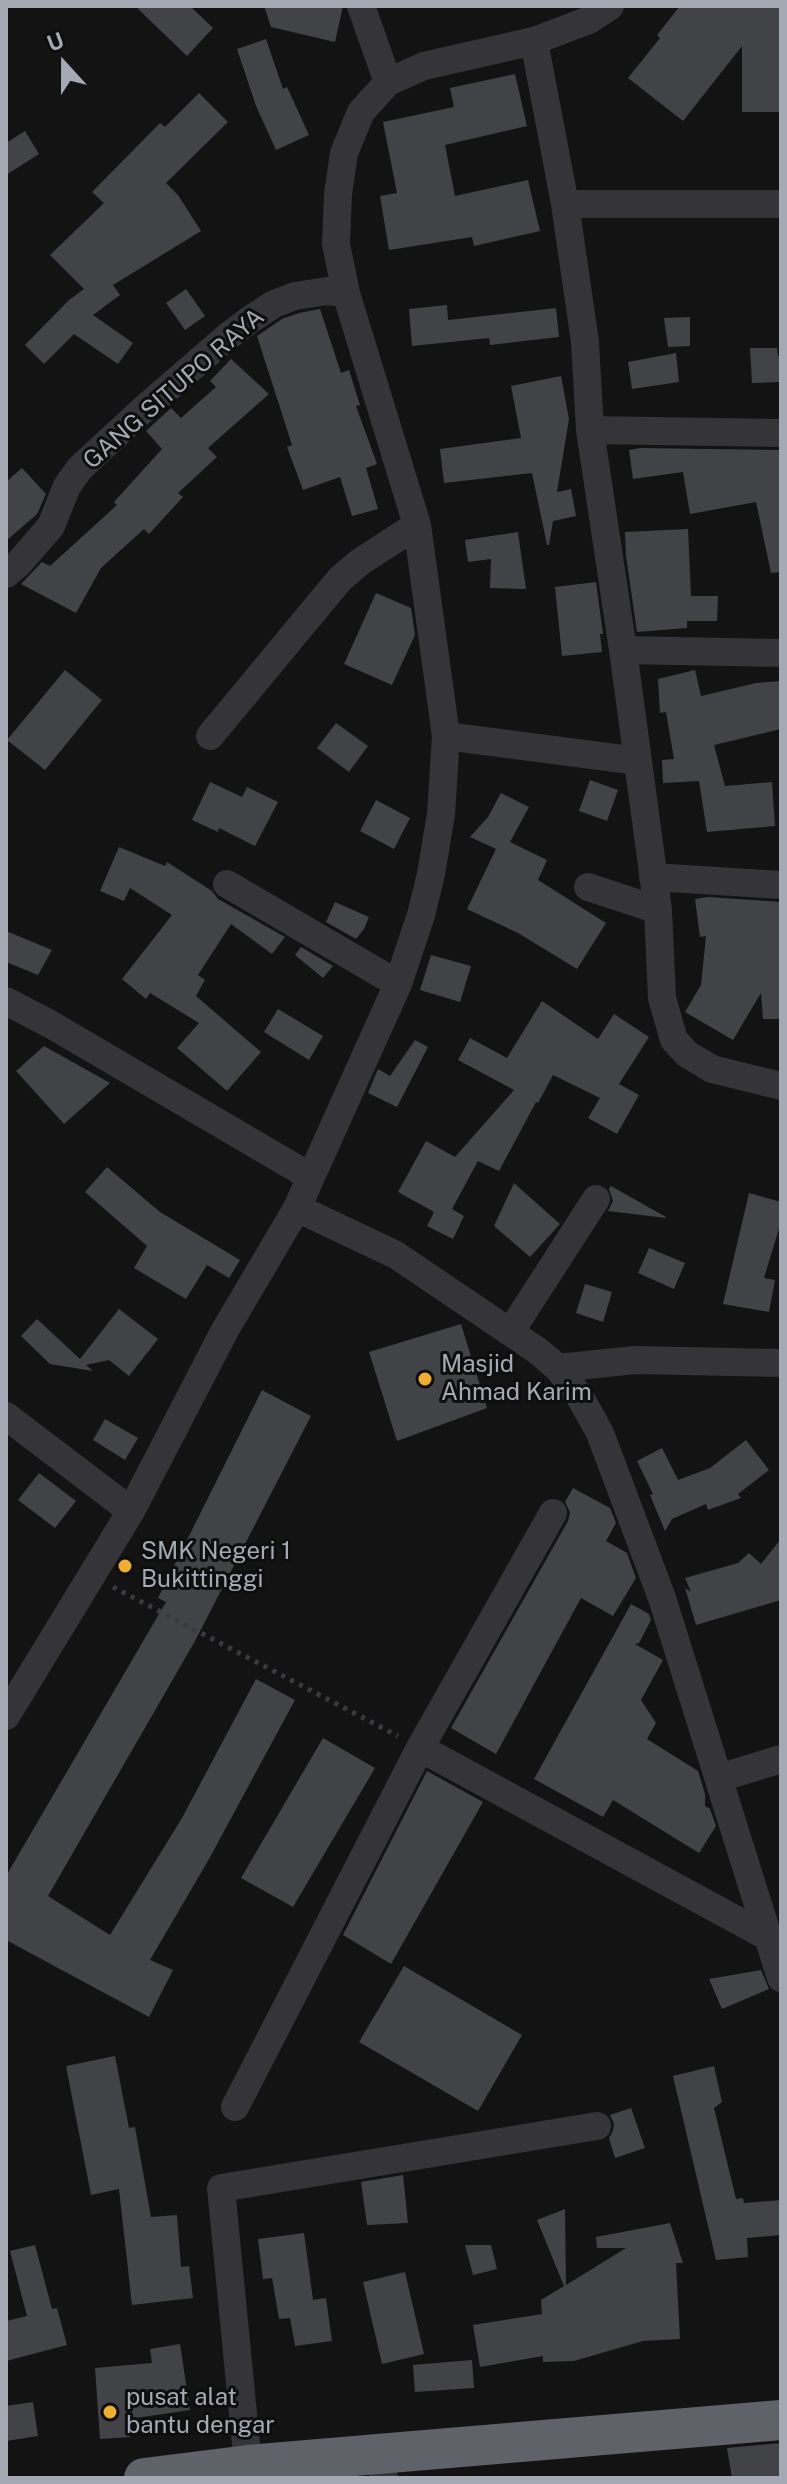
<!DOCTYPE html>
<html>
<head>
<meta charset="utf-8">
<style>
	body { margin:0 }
	#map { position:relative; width:787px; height:2484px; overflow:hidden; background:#131314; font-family:"Public Sans",sans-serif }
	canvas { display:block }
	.frame { position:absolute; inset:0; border:8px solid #a4a9b4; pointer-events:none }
	.north { position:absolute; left:24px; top:24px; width:80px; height:80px; -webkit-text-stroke:6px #0e0e0f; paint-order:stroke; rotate:339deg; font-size:22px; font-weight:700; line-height:32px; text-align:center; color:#a4a9b4 }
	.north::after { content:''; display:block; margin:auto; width:28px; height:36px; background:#a4a9b4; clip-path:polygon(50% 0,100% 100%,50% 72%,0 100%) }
</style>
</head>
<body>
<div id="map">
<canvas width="787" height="2484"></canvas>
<div class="frame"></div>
<div class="north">U</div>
</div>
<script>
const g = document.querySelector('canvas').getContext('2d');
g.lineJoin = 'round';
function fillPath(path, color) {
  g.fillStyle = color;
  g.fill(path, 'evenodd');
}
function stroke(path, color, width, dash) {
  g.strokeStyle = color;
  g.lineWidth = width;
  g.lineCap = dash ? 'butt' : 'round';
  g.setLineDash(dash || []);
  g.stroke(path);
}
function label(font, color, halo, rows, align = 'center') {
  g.font = font + ' "Public Sans",sans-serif';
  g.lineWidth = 6;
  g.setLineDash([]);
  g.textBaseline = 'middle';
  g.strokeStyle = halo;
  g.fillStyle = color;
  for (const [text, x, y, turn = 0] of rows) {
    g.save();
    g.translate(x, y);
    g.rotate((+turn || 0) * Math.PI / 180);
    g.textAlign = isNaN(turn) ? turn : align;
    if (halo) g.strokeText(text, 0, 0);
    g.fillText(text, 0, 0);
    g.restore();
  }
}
const building = new Path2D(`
	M135 6H190L213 28 187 56Z
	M264 6H343L335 42 271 27Z
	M680 6 781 8V112H742V46L683 121 628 78 660 38 657 35Z
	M266 39 283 89 287 87 309 135 276 150 256 106 237 49Z
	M515 74 527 126 445 145 455 196 528 180 540 231 474 246 472 237 389 250 380 196 397 193 383 122 454 107 450 88Z
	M199 93 228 122 166 183 178 195 201 231 113 285 120 295 93 315 133 343 118 364 74 334 44 364 25 345 69 300 84 289 50 255 104 203 92 192 160 123 165 127Z
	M25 131 39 154 6 175V143Z
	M186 289 205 316 185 330 166 303Z
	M447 305 448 320 556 308 559 337 490 345 489 338 412 346 409 309Z
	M320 309 341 373 349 370 360 405 356 406 377 464 366 468 378 509 352 516 340 477 303 490 287 447 292 445 257 336 282 319 299 313Z
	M690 317V346L668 347 664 318Z
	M750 348H777L778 356H781V382L752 383Z
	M676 353 679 382 632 389 628 362Z
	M231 359 269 394 208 448 217 457 178 493 183 497 149 534 144 529 101 568 76 613 21 584 42 562 50 566 117 505 114 502 162 449 146 431 171 408 181 418 216 387 210 381Z
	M561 376 569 419 557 492 571 489 576 516 553 521 549 545H547L532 473 444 483 440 449 521 438 511 386Z
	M640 448 781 450V572L771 573 756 502 690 514 683 472 633 479 629 450Z
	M22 468 46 494 37 514 6 541V482Z
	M688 529 691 596H718L717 621H687V628L637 632 626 556 625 532Z
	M518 532 526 589 490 588 491 559 468 562 465 540Z
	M596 582 603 634H600L602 652 562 656 555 587Z
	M376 593 411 608 415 635 392 685 344 664Z
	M65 670 102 700 45 770 7 740Z
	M695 670 701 696 756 683 781 681V729L714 745 725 786 772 782 775 826 707 832 699 781 663 783 662 760 674 759 666 712 660 713 658 679Z
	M336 723 368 746 349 772 317 748Z
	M590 780 618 790 607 821 579 811Z
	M210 782 242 797 247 787 278 802 255 846 219 828 218 832 192 820Z
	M501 793 529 807 510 842 547 860 538 880 606 923 577 969 518 933 467 909 496 849 470 837 488 817Z
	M376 800 410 818 394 849 360 831Z
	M119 847 165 866 167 862 212 891 218 899 285 937 272 954 231 924 198 975 205 980 196 996 261 1052 227 1091 177 1048 199 1023 150 993 146 999 122 979 172 915 130 888 124 901 100 891Z
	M708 897 781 902V1019H763L761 993 733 1040 685 1012 701 985 706 936 700 937 695 899Z
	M335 902 369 917 364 929 356 939 326 922Z
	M6 931 52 950 38 975 6 962Z
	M301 947 333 966 323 978 295 955Z
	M431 955 471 966 460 1002 420 990Z
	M542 1001 598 1039 614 1014 649 1037 619 1084 639 1095 617 1134 588 1118 600 1098 553 1075 538 1103 536 1102 499 1171 478 1161 452 1209 464 1216 453 1239 427 1226 434 1212 398 1192 426 1141 455 1157 514 1090 458 1060 470 1038 507 1058Z
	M278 1009 323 1036 309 1060 264 1032Z
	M415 1040 428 1047 397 1107 368 1093 378 1069 390 1076Z
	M44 1046 110 1083 64 1124 16 1071Z
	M107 1167 160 1212 240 1260 229 1278 207 1265 186 1299 134 1268 147 1246 85 1192Z
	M514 1183 560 1224 530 1257 494 1226Z
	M611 1186 666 1217V1218L608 1211 613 1201 609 1189Z
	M749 1193 781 1202V1222L764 1278 775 1280 769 1312 723 1304Z
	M649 1248 685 1263 674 1289 638 1273Z
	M585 1284 612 1292 603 1322 576 1313Z
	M119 1309 158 1339 129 1376 109 1360 86 1365 93 1371 50 1364 21 1336 37 1319 80 1359Z
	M461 1324 487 1408 397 1441 369 1352Z
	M262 1390 311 1416 195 1641 48 1896 110 1935 182 1818 256 1679 295 1700 209 1859 150 1960 173 1970 149 2017 6 1940V1876L166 1602 158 1598Z
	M105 1419 138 1438 125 1460 93 1440Z
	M746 1440 769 1470 738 1494 741 1498 708 1510 706 1504 672 1519 665 1531 650 1495 653 1494 637 1461 662 1448 678 1480 710 1468Z
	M39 1473 76 1501 55 1528 18 1500Z
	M573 1488 610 1508 616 1523 606 1541 627 1553 636 1578 613 1616 581 1598 496 1754 451 1728 568 1521 570 1512 565 1502Z
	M781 1539V1600L696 1625 685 1588 691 1592 685 1578 738 1563 749 1553 761 1564Z
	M631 1604 649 1614 651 1620 639 1643 635 1644 663 1660 641 1700 656 1723 647 1739 698 1771 705 1794V1806L710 1809 716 1826 699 1853 613 1800 603 1817 534 1779Z
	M323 1738 375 1768 293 1907 241 1878Z
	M427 1771 483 1802 391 1964 343 1935Z
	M404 1966 522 2035 478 2111 359 2042Z
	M761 1970 769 1989 722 2009 709 1979Z
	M115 2056 129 2128 135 2127 151 2217 177 2215 181 2267 189 2266 193 2298 132 2305 119 2189 91 2195 66 2066Z
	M714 2066 722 2102 714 2108 736 2199 743 2198 744 2203 781 2200V2235L747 2238 748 2257 716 2260 673 2076Z
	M631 2108 645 2148 615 2158 609 2138 613 2131 614 2124 610 2115Z
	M403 2175 408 2223 367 2225 361 2182Z
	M565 2209 566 2285 626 2248H597L596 2237 670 2223 683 2263H676L680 2339 643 2341 574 2361 543 2362V2356L480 2367 473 2325 542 2314 541 2300 564 2286 537 2220Z
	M304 2233 313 2300 326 2298 332 2341 295 2346 290 2318 279 2319 272 2278 263 2279 258 2239Z
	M35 2245 52 2309 57 2308 67 2345 6 2361V2321L27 2316 10 2251Z
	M465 2245H491L497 2269 473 2275Z
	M405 2272 424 2354 382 2364 363 2282Z
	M180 2344 190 2410 129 2419 130 2437 100 2439 95 2368 152 2363 150 2349Z
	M472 2360 474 2388 415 2392 413 2365Z
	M33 2402 38 2436 6 2441V2406Z
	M781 2443V2478H732L727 2448Z`);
const path = new Path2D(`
	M113 1587 398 1736`);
const minor = new Path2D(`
	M361 6 388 82
	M534 41 565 204 585 342 590 430 623 650
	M565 204H781
	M590 430 781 433
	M6 574 19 563 51 526 67 486 80 468 146 407 227 337 251 319 274 304 295 296 327 291 346 293
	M781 653 623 650 658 910 662 998 674 1040 687 1054 712 1069 781 1086
	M210 736 340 579 360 562 417 525
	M446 736 638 761
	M653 877 781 885
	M227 884 398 984
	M588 887 658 910
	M6 1001 50 1024 311 1177
	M297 1208 396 1255 538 1351 558 1368 580 1397 600 1433 662 1598 781 1978
	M511 1331 596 1199
	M558 1368 635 1360 781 1363
	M6 1416 131 1511
	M6 1716 131 1511 225 1330 297 1208 398 984 421 915 431 874 441 814 446 736 417 525 346 293 336 244 338 194 344 153 361 112 388 82 424 66 534 41 589 20 610 6
	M420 1748 768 1937
	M719 1778 781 1759
	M235 2107 420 1748 553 1513
	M380 2454 384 2478
	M248 2465 221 2188 597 2126`);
const highway = new Path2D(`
	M144 2478 248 2465 781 2420`);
const markers = [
	[425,1379,8,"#edae31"],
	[125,1566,8,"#edae31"],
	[110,2412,8,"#edae31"]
];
const streetNames = [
	["GANG SITUPO RAYA",174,389,-41]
];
const poiNames = [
	["Masjid",441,1365],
	["Ahmad Karim",441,1393],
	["SMK Negeri 1",141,1552],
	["Bukittinggi",141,1580],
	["pusat alat",126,2398],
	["bantu dengar",126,2426]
];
fillPath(building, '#424347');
stroke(path, '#3a3b40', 5, [4, 6]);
stroke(minor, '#343439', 28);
stroke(highway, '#60626a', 40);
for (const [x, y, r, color] of markers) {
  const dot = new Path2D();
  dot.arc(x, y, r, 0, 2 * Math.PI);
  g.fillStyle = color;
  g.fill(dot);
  stroke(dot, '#0e0e0f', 3);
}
label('24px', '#a4a9b4', '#0e0e0f', streetNames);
label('24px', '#a4a9b4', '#0e0e0f', poiNames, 'left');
</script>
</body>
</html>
